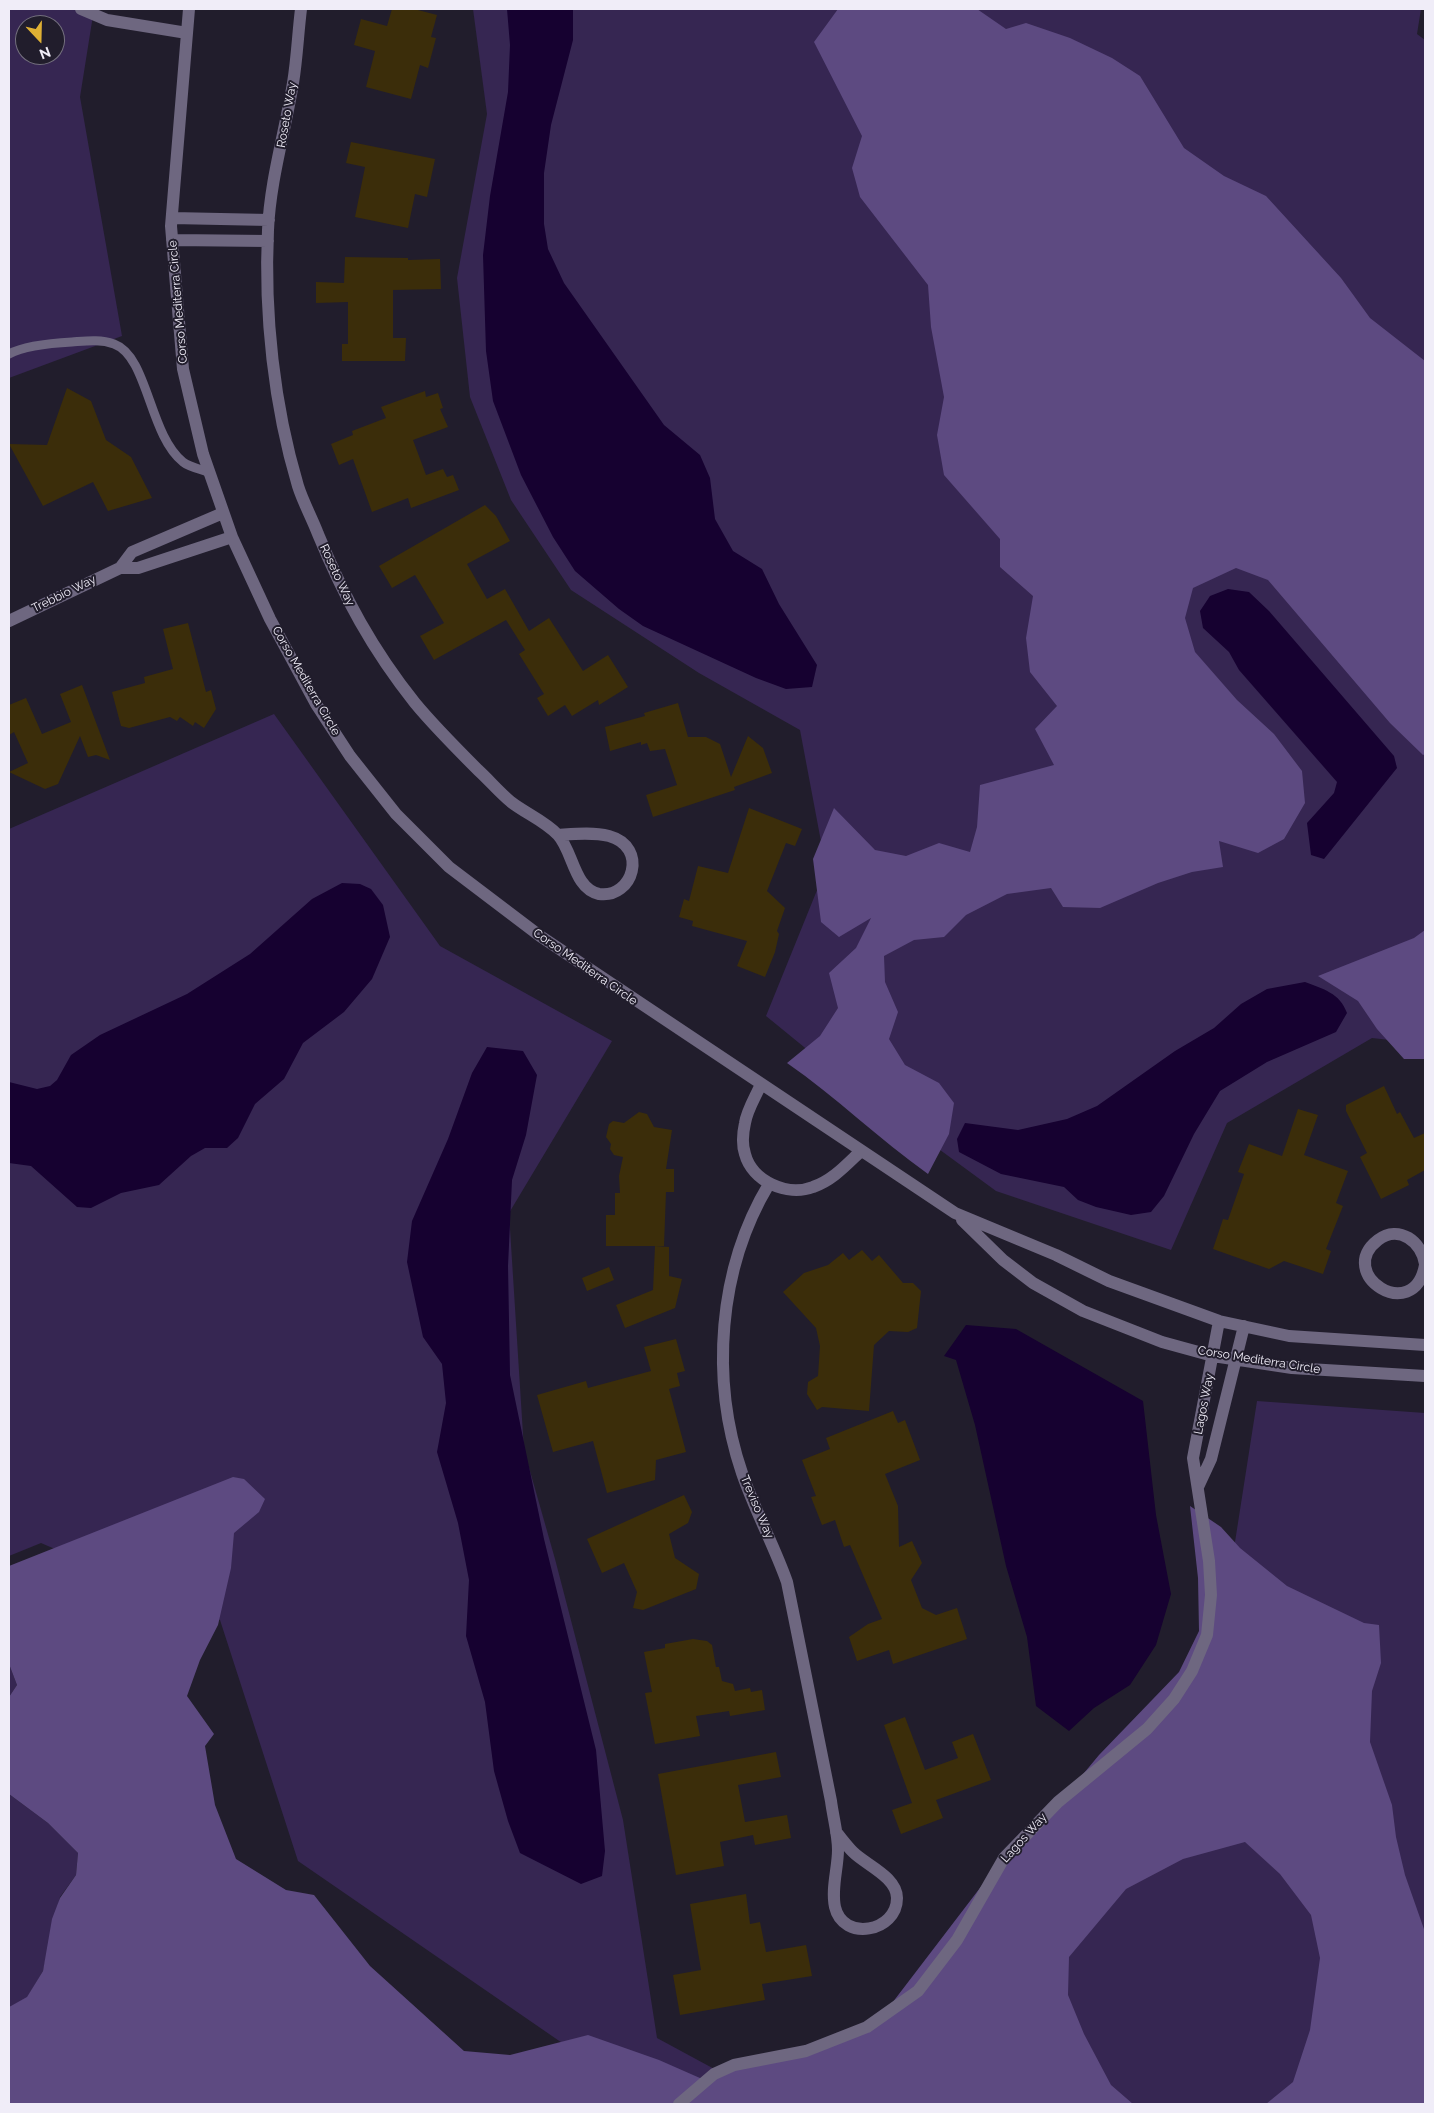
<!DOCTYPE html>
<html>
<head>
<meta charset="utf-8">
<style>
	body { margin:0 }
	#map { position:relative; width:1434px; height:2113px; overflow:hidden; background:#211d2c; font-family:Raleway,sans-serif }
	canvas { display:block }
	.frame { position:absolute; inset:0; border:10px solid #f0edf8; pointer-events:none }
	.north { position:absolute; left:15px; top:15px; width:50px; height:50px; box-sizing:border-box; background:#211d2c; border:1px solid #74707e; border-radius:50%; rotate:159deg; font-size:14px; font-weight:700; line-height:20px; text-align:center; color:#f0edf8 }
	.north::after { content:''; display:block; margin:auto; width:18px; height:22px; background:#dfb034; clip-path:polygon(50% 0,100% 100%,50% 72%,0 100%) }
</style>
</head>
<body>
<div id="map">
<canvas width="1434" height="2113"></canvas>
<div class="frame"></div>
<div class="north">N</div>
</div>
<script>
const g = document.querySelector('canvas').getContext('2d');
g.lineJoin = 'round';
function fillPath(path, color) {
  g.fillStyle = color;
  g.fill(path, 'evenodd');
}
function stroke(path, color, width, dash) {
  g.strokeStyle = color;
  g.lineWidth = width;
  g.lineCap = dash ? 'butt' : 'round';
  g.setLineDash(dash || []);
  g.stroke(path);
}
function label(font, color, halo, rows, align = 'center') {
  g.font = font + ' Raleway,sans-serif';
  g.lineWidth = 4;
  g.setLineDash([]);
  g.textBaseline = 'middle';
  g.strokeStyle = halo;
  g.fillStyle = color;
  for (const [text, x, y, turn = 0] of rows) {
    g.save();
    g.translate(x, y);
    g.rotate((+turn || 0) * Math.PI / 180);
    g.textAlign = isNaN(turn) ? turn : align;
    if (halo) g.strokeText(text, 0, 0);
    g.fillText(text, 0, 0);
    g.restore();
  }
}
const green = new Path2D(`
	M9 9H94L80 97 122 336 9 378ZM25 25H55V55H25Z
	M473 9H1421L1417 34 1425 40V1044L1372 1038 1227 1123 1171 1250 996 1191 842 1078 766 1016 826 868 800 730 699 673 571 590 511 500 470 397 457 278 487 114Z
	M274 714 440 946 612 1041 509 1213 524 1450 555 1559 623 1820 657 2038 779 2104 1203 1747 1257 1401 1425 1413V2104H636L613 2078 298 1861 220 1620 41 1543 9 1556V829Z
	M9 1664 17 1685 9 1697Z
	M9 1794 48 1823 78 1853 76 1875 60 1897 43 1971 27 1998 9 2007Z`);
const forest = new Path2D(`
	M838 9H977L1006 29 1026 23 1070 38 1112 58 1140 76 1184 148 1224 176 1266 196 1341 278 1370 318 1425 361V754L1423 755 1390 723 1268 580 1236 568 1193 588 1185 618 1195 652 1237 700 1274 734 1302 771 1305 803 1284 839 1258 853 1219 841 1223 867 1192 872 1158 883 1100 908 1063 907 1051 888 1007 894 966 915 944 937 914 940 884 956 885 982 898 1012 889 1039 905 1065 939 1083 954 1103 949 1134 928 1174C879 1139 836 1097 787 1063L820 1036 838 1008 829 973 856 948 871 918 839 937 821 922 813 859 834 808 875 850 906 856 939 843 970 852 977 827 980 785 1054 765 1035 729 1057 706 1030 672 1026 638 1033 596 1000 567V539L944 475 937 435 944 397 931 327 928 285 860 197 852 168 862 136 814 42Z
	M1425 930V1059H1404L1377 1029 1358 1001 1318 976 1414 938Z
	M233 1477 244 1479 265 1499 259 1512 234 1533 231 1568 218 1625 200 1660 187 1696 214 1734 205 1746 215 1805 236 1859 286 1890 314 1895 370 1966 464 2051 510 2055 588 2035 659 2060 709 2082 726 2070 858 2032 886 2011 983 1884 1040 1826 1099 1755 1179 1672 1199 1631 1198 1578 1190 1506 1221 1527 1240 1548 1287 1586 1364 1623 1379 1625 1381 1663 1372 1691 1370 1742 1392 1805 1396 1837 1405 1875 1425 1932V2104H1266L1293 2082 1310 2030 1320 1958 1311 1915 1280 1874 1245 1842 1183 1859 1126 1889 1069 1957 1068 1995 1084 2034 1111 2085 1133 2104H9V2007L27 1997 43 1971 52 1919 60 1898 76 1875 78 1853 48 1823 9 1794V1697L17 1685 9 1664V1566Z`);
const water = new Path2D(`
	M507 9H573V40L551 125 544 173V224L548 249 564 283 664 425 700 455 710 478 715 519 733 551 762 569 779 604 817 665 812 687 786 689 756 678 643 626 619 609 575 571 553 537 521 475 493 401 486 351 483 255 490 196 508 92 510 45Z
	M1228 589 1249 592 1269 611 1394 756 1397 768 1324 859 1311 855 1307 823 1334 793 1337 782 1239 670 1229 652 1203 628 1200 611 1210 596Z
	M342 883 360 884 371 889 383 905 390 937 372 979 344 1012 303 1043 284 1079 255 1104 238 1138 227 1148H205L191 1156 159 1185 121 1193 91 1208 77 1207 31 1166 9 1163V1082L37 1089 50 1086 57 1080 71 1055 100 1035 187 994 250 954 312 899Z
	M1305 982C1323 989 1340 993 1347 1013L1336 1032 1267 1062 1220 1091 1194 1134 1164 1196 1151 1212 1131 1215 1096 1207 1078 1200 1064 1187 1001 1174 959 1152 957 1139 965 1123 1018 1130 1067 1119 1097 1106 1175 1051 1214 1028 1241 1004 1267 989Z
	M487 1047 523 1051 537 1075 526 1135 512 1180 508 1266 510 1375 544 1539 596 1750 605 1851 602 1876 581 1884 520 1853 508 1821 494 1771 485 1702 466 1636 469 1580 458 1523 437 1452 446 1403 442 1364 423 1337 407 1262 412 1221 448 1139 472 1073Z
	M966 1325 1016 1329 1143 1401 1156 1515 1171 1594 1156 1645 1130 1685 1094 1708 1069 1731 1036 1706 1027 1637 1006 1566 975 1425 956 1360 944 1356Z`);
const building = new Path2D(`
	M392 9H414L437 15 431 37 436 38 428 68 420 65 411 99 366 87 375 51 354 45 361 19 387 26Z
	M351 142 435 159 427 197 415 194 408 228 355 217 365 167 346 163Z
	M345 257 408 258V260L440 259 441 289 393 290V338H406L405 361H342V344H348V302L316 303V282L344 283Z
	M67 388 91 401 106 440 131 457 152 498 108 511 93 482 43 506 9 444 47 445Z
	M425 391 426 397 438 393 443 408 440 409 448 427 413 440 426 475 443 469 447 477 453 475 459 490 411 508 408 498 372 512 353 459 339 465 331 444 353 435 352 431 386 418 381 407Z
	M485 505 496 516 510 541 467 564 487 599 505 589 529 631 549 618 583 671 608 655 628 687 599 705 598 700 572 716 565 705 548 716 537 698 544 694 519 654 525 650 506 620 434 660 420 636 444 623 415 575 392 588 379 566Z
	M188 623 206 692 211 690 216 709 204 728 195 722 193 726 180 717 177 721 170 717 129 728 121 726 112 692 145 683 144 677 173 669 163 629Z
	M82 685 110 760 96 755 88 757 80 736 58 784 45 789 9 772 28 763 14 732 9 735V705L26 698 42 734 71 722 60 694Z
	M678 703 688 737H706L720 744 731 777 748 736 763 748 772 773 734 787 735 790 653 817 646 795 677 785 665 749 650 751 647 743 641 745V742L610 751 605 727 645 716 644 713Z
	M749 808 802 829 795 846 786 843 767 891 785 908 777 931 779 934 775 952 765 977 737 966 747 941 692 926 693 921 679 917 684 899 689 901 698 866 728 873Z
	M1384 1086 1397 1114 1400 1112 1414 1138 1425 1133V1170L1407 1180 1409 1185 1381 1199 1360 1157 1367 1153 1346 1111V1105Z
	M1298 1109 1318 1115 1304 1155 1348 1171 1336 1203 1343 1206 1326 1249 1331 1251 1323 1274 1284 1261 1269 1269 1213 1249 1223 1219 1228 1220 1244 1174 1238 1172 1249 1144 1282 1156Z
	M639 1112 647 1114 654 1127 672 1130 666 1169H674V1192H666L664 1246H606V1215H615V1193H620L619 1176 623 1157 614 1155 610 1149 611 1144 606 1137 609 1124 613 1121 624 1123Z
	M655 1246 669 1247V1276L682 1279 675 1308 625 1328 616 1305 653 1290Z
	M862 1250 872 1261 879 1255 903 1283H913L921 1291 917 1328 908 1332 889 1331 874 1345 869 1411 822 1407 817 1410 807 1394 808 1382 818 1376 820 1346 816 1328 783 1292 804 1273 828 1265 843 1253 849 1260Z
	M609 1267 614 1280 587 1291 582 1278Z
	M676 1339 685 1371 677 1373 680 1386 669 1389 686 1452 656 1460 655 1480 607 1493 593 1441 553 1452 537 1395 586 1381 588 1388 651 1371 644 1347Z
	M893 1411 898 1423 905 1420 920 1460 885 1474 898 1506 899 1547 912 1541 922 1563 911 1580 922 1608 936 1615 957 1608 967 1639 893 1664 889 1650 857 1661 849 1637 868 1624 882 1619 850 1545 844 1547 835 1520 822 1525 811 1497 816 1496 802 1460 830 1449 826 1438Z
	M684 1495 692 1512 688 1523 669 1534 675 1558 699 1574 696 1589 643 1610 633 1608 637 1592 624 1563 602 1573 587 1539Z
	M693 1639 707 1641 712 1645 716 1667H719L722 1681 733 1684 735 1691 750 1688 751 1692 762 1690 765 1710 730 1716 729 1711 696 1716 700 1736 655 1744 645 1693 652 1692 644 1652 665 1648V1644Z
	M905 1717 925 1770 958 1758 952 1742 973 1734 991 1780 936 1800 943 1818 901 1834 892 1810 912 1803 884 1725Z
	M776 1752 781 1777 738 1785 745 1822 787 1815 791 1838 755 1845 753 1835 720 1842 724 1866 676 1875 658 1774Z
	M746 1894 750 1924 760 1922 766 1952 806 1945 812 1976 762 1984 765 2000 680 2015 673 1975 701 1970 690 1904Z`);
const lane = new Path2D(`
	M9 354C26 345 53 343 72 342 86 341 100 339 114 344 148 356 149 435 183 462 189 467 200 469 208 472`);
const street = new Path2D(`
	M81 9 107 20 187 33
	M189 9 171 226 183 369 203 454 232 537 270 619 316 704 350 756 396 814 449 867 540 936 955 1213 1056 1255 1109 1281 1219 1321 1289 1336 1425 1345
	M301 9C298 33 297 59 293 83 285 132 270 181 268 230 264 314 274 406 298 486 303 502 312 518 318 534 344 597 372 649 415 703 434 726 456 748 478 770 489 780 499 792 511 802 525 813 545 821 558 835 573 851 574 889 599 894 633 899 649 847 609 836 593 832 574 834 558 835
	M172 218 269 220
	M172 240 268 241
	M120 568 132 552 223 513
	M9 621 120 568H138L232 537
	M761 1084C756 1096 747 1110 745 1123 743 1132 742 1145 745 1154 752 1181 787 1197 813 1187 833 1180 846 1165 861 1151
	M769 1184C718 1269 710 1379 742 1473 755 1511 774 1545 787 1582L831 1801C833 1817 838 1834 838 1850 838 1868 831 1889 835 1907 843 1942 897 1932 897 1898 897 1877 866 1865 853 1852 847 1846 842 1839 836 1832
	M962 1220 1003 1260 1033 1283 1083 1311 1162 1342 1213 1356 1292 1368 1425 1376
	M1425 1264C1422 1242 1399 1224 1378 1240 1334 1274 1414 1326 1425 1265
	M1198 1487 1211 1459 1244 1326
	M679 2104 714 2074 734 2065 806 2051 867 2027 918 1991 957 1940 1004 1858 1058 1802 1147 1729 1174 1699 1192 1671 1207 1635 1211 1595 1209 1561 1193 1458 1219 1321`);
const streetNames = [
	["Roseto Way",287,115,-80],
	["Corso Mediterra Circle",178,302,-95],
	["Roseto Way",337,575,65],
	["Trebbio Way",64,594,-26],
	["Corso Mediterra Circle",306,681,60],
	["Corso Mediterra Circle",585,967,35],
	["Corso Mediterra Circle",1259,1360,9],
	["Lagos Way",1204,1404,-79],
	["Treviso Way",757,1507,67],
	["Lagos Way",1024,1838,-48]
];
fillPath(green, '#362652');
fillPath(forest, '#5d4a81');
fillPath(water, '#160130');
fillPath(building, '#3b2d0a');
stroke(lane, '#6e6780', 9);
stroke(street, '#6e6780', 12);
label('12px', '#f0edf8', '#211d2c', streetNames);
</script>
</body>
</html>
